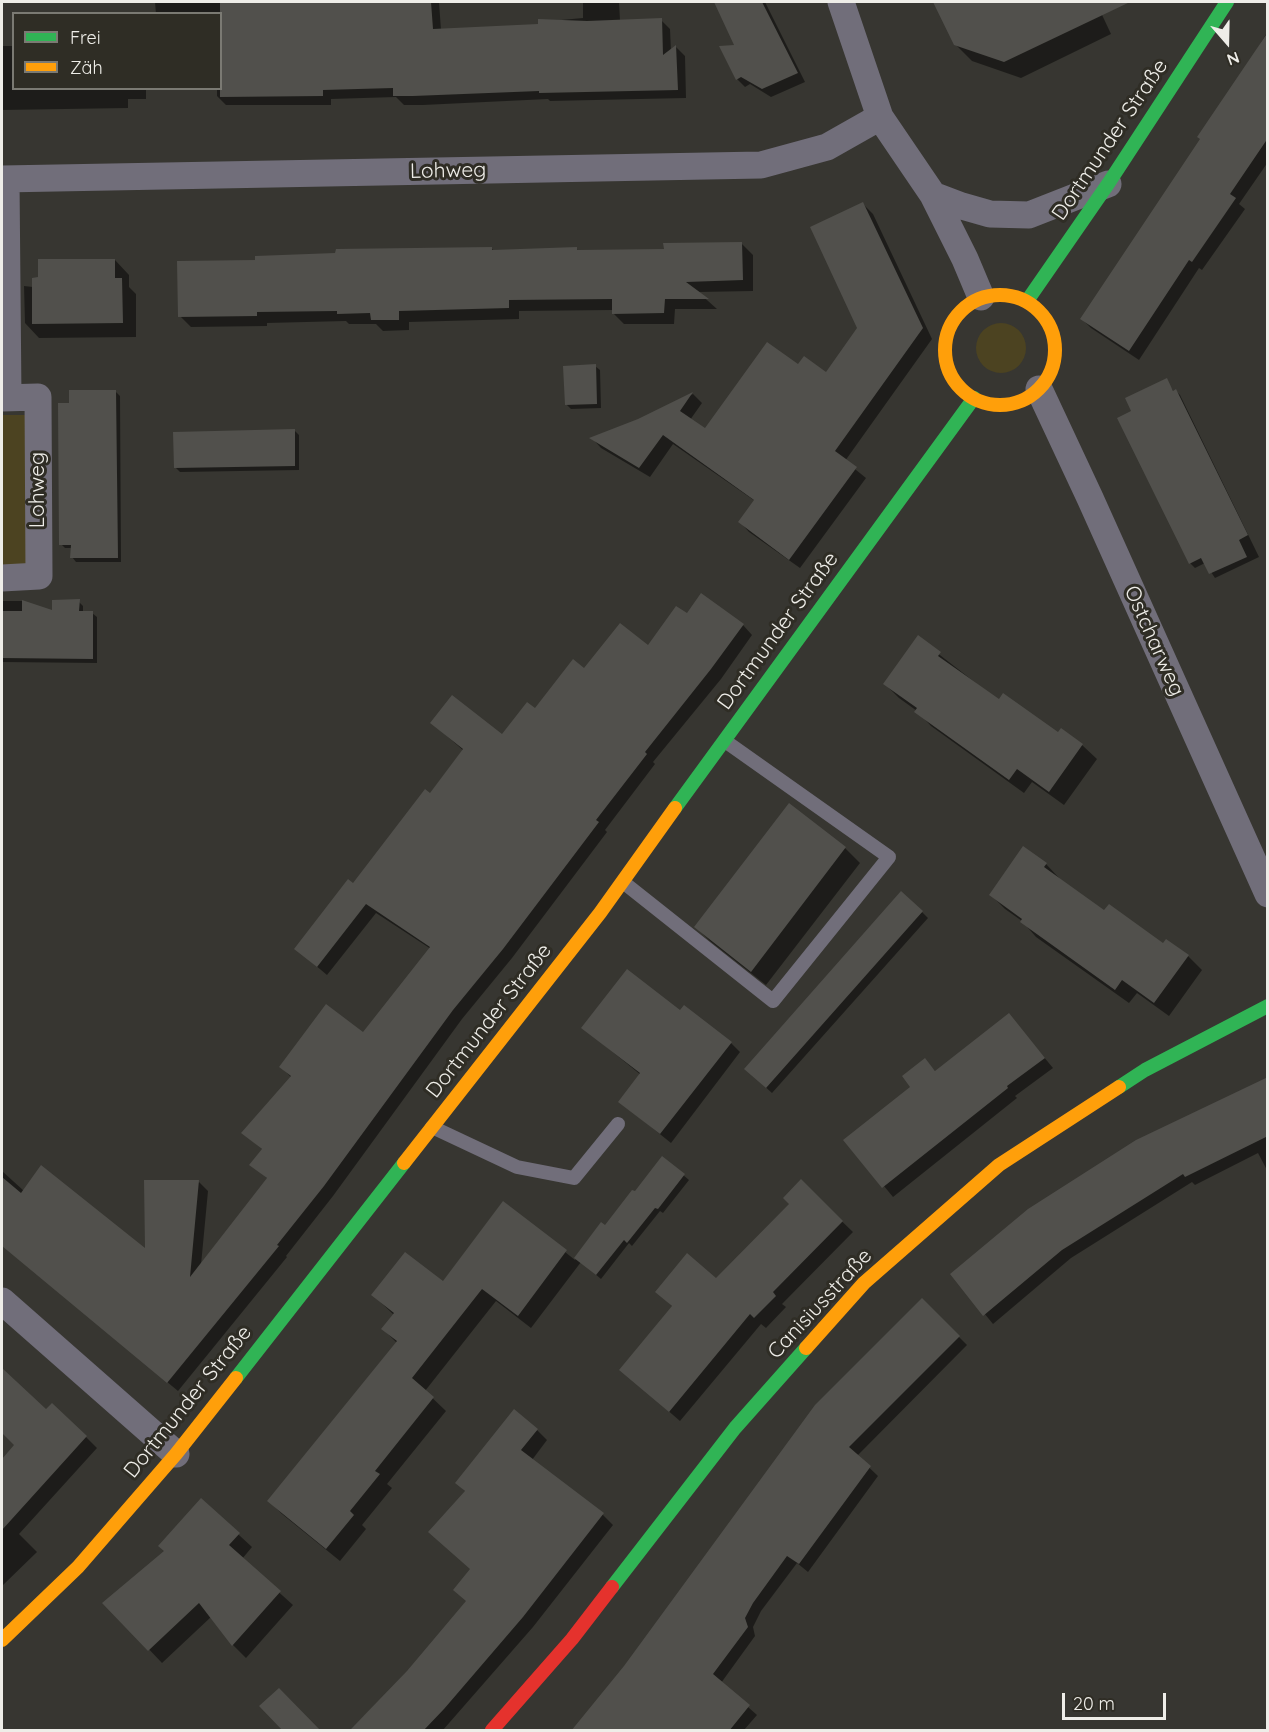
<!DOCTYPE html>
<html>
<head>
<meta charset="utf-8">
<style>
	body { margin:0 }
	#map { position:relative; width:1269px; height:1732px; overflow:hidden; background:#373631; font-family:Quicksand,sans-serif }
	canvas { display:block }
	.frame { position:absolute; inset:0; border:3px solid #eeede8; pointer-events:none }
	.legend { position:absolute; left:12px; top:12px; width:210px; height:78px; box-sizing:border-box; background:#2f2d25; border:2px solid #7b7a73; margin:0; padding:8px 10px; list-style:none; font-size:18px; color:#eeede8 }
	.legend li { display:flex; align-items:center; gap:12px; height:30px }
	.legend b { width:30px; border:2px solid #7b7a73 }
	.north { position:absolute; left:1197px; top:12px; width:60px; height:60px; -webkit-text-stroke:4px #2f2d25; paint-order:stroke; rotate:160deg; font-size:16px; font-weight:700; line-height:24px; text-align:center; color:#eeede8 }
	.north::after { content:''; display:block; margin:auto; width:21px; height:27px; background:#eeede8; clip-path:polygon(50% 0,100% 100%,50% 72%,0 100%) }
	.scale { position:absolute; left:1062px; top:1693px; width:104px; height:27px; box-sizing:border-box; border:3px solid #eeede8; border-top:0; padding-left:8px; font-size:18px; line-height:21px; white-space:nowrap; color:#eeede8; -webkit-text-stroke:4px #2f2d25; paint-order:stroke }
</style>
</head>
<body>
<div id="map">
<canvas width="1269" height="1732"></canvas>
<div class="frame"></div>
<ul class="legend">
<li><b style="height:8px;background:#30b455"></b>Frei</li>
<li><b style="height:8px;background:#ff9f0a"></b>Zäh</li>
</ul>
<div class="north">N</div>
<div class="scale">20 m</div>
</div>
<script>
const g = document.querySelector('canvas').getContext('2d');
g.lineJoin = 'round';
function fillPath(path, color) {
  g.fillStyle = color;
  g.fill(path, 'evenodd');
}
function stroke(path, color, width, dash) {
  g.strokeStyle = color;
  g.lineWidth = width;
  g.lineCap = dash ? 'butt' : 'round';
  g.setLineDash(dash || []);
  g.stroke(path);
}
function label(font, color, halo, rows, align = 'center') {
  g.font = font + ' Quicksand,sans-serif';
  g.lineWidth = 6;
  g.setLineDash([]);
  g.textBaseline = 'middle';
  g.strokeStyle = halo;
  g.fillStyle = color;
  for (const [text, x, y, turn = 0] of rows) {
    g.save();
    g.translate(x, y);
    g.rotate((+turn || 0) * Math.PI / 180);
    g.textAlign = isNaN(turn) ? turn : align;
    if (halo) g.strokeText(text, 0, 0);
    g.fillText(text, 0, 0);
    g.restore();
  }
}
const green = new Path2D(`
	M976 348a25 25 0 1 1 50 0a25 25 0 1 1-50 0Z
	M2 415H26L28 566H2Z`);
const shadow = new Path2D(`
	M155 2H439L441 30 539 25V22L583 18V2H619L620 20H661L670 29 671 51 676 47 685 56 686 98 550 101 548 99 423 105H404L396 97 331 99V105H226L217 96V88H220V14H156Z
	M715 2H765L805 82 771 97 750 84 745 87 737 79 736 46Z
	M935 2H1096L1111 34 1021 78 972 61 955 44Z
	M1268 31V162L1239 204 1245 209 1202 270 1199 268 1139 360 1091 328 1082 319 1202 139Z
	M2 46H14V88H146V99H128V108L2 110Z
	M863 204 873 214 932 339 845 461 866 478 800 568 749 532 740 522 755 501 673 444 650 477 601 448 592 438 638 420 693 394 702 403 690 420 706 430 799 366 827 374 858 328Z
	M742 244 753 255V291L698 292 717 309H675L674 324H624L613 313V310L519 311V319L409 322V330L383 331 376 324H349L346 321 267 323V326L191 327 180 316 257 261 492 249 494 251 576 249 579 251 665 250Z
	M115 260 129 275V287L136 294V337L39 338 25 323 24 286 33 287Z
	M595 366 600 370 601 408 571 409 566 404Z
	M1166 380 1174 392 1176 391 1180 395 1259 557 1215 578 1205 563 1195 568 1190 563 1133 412Z
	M115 391 120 396 121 562H76L72 557V548H65L61 544 71 405Z
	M294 430 299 435V470L180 472 176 468Z
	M2 601H22L54 612 79 602 83 606V613H92L97 617V663L2 662Z
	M687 615 743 625 752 635 721 679 653 762 655 764 605 830 607 832 512 958 462 1019 333 1196 286 1256 287 1257 178 1391 9 1251 12 1247 2 1238V1171L24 1191 146 1252 199 1182 208 1191 201 1265 268 1179 251 1164 263 1150 243 1133 291 1077 281 1067 364 1034 431 949 376 913 327 975 296 949 431 795 464 751 432 723 502 736 584 670 649 647Z
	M918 638 999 701 1058 734 1061 730 1082 745 1097 759 1064 805 1032 782 1024 793 931 726 917 711 899 698 885 684Z
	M789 805 845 848 860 863 766 985 710 941 696 927Z
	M1046 864 1060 879 1105 912 1163 945 1188 956 1202 970 1169 1016 1137 993 1129 1003 1036 937 1022 921 1005 909 991 895Z
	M922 912 928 918 772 1093 751 1074Z
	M680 1012 731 1043 740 1052 671 1143 620 1102 641 1075 583 1028Z
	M1009 1015 1053 1068 1015 1096 1017 1098 893 1197 846 1140 912 1087 925 1060 936 1072Z
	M1268 1079V1172L1258 1153 1195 1185 1192 1182 1071 1258 993 1324 952 1274Z
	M663 1158 689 1180 663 1213 660 1211 632 1246 629 1243 601 1279 581 1262 531 1328 496 1301 425 1391 446 1411 387 1484 392 1488 362 1525 366 1529 340 1561 282 1514 269 1501 397 1343 383 1329 394 1315 373 1295 443 1283 504 1203 575 1260 602 1224 606 1227Z
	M801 1182 853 1232 782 1304 786 1307 766 1328 761 1324 680 1421 621 1370 673 1307 657 1292 716 1280 791 1204Z
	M922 1300 967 1345 857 1456 878 1476 808 1572 797 1563 761 1611 753 1627 755 1636 721 1683 757 1715 744 1730H573Z
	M2 1370 46 1411 86 1437 97 1448 19 1534 37 1552 2 1586V1482L6 1478 2 1473V1461L16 1445 2 1432Z
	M537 1430 547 1440 532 1460 603 1515 613 1525 533 1627 443 1730H350L408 1672 468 1602 471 1570 466 1492 457 1483Z
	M201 1500 252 1547 242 1559 293 1605 246 1658 233 1645 211 1617 162 1663 105 1603 166 1551Z`);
const building = new Path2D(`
	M220 2H431L433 29 538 24V19L587 21 662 18 663 55 676 45 678 90 539 93V91L413 96H393V88L323 90V96L220 97Z
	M714 2H762L798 73 762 89 741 77 736 80 719 46 734 45Z
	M933 2H1130L1004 62 954 45Z
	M1268 32V138L1230 194 1236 198 1192 262 1189 260 1129 351 1080 319 1200 139 1197 137Z
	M863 202 923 328 835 451 857 467 789 560 738 522 754 500 663 435 639 468 589 438 638 419 693 392 680 411 705 428 767 342 798 364 804 356 826 372 857 328 810 227Z
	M742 242 743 280 686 282 709 299H665L664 313 612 314V299L509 300V308L399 311V320H371L370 313 337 314V311L257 312V316L178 317 177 261 255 260V256L335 253 336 249 492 247V250L577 247V250L664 249 663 243Z
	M38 259H115V278H122L123 323 32 324V278L38 277Z
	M596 364 597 404 565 405 563 366Z
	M1167 378 1173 391 1176 389 1248 535 1239 540 1247 557 1209 574 1201 558 1189 564 1117 418 1131 411 1125 398Z
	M69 390H116L118 558H70L71 545H59L58 403H69Z
	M295 429V466L174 468 173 432Z
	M701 593 744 624 711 669 645 752 647 754 596 820 599 822 503 949 453 1010 324 1186 277 1245 279 1246 167 1383 2 1246V1177L21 1193 41 1165 145 1248 144 1180H199L190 1277 267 1178 249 1165 262 1149 241 1133 291 1076 279 1067 326 1004 363 1032 430 947 366 904 317 967 294 949 348 879 353 883 425 789 430 793 463 749 430 723 452 695 502 734 527 702 535 708 573 659 584 668 620 623 648 645 676 606 687 613Z
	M80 599 79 611H93V659L2 658V611H22V600L52 610V600Z
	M918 635 941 652 938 656 999 699 1003 693 1058 732 1061 728 1083 744 1049 792 1017 769 1009 780 914 712 917 708 883 684Z
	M789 803 846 847 751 972 694 927Z
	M1023 846 1047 863 1044 867 1104 910 1109 904 1163 943 1166 939 1189 955 1154 1003 1122 980 1115 990 1020 922 1022 919 989 895Z
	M901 891 923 911 766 1088 744 1069Z
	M627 969 680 1010 684 1005 732 1042 660 1134 618 1102 640 1073 581 1028Z
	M1009 1013 1045 1058 1007 1086 1008 1088 882 1188 843 1140 910 1087 902 1076 925 1058 935 1071Z
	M1268 1077V1136L1185 1177 1183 1174 1062 1250 983 1316 950 1274 1028 1209 1136 1140Z
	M662 1156 685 1174 658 1209 655 1208 627 1243 624 1240 596 1275 574 1258 601 1222 605 1225 632 1190 635 1191Z
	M801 1179 843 1221 773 1292 776 1296 754 1318 750 1314 669 1412 619 1370 672 1306 655 1292 687 1253 716 1278 789 1204 783 1198Z
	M503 1201 567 1250 518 1316 482 1289 412 1378 434 1397 375 1471 380 1474 350 1511 354 1515 326 1549 267 1501 397 1341 381 1329 394 1313 371 1295 405 1252 443 1281Z
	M922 1298 960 1336 849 1447 871 1466 799 1564 787 1556 753 1603 745 1618 748 1627 713 1674 750 1705 729 1731H571L624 1666 815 1405Z
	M2 1368 46 1409 52 1403 87 1436 2 1530V1459L14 1445 2 1433Z
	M514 1409 538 1429 521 1450 604 1513 523 1617 444 1709 423 1731H349L407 1671 466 1601 453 1590 470 1569 428 1532 465 1491 455 1483Z
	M201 1498 240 1533 229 1545 281 1591 232 1646 199 1603 148 1651 102 1603 164 1551 158 1546Z
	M279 1688 321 1731H283L259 1706Z`);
const lane = new Path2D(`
	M623 882 773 1001 889 857 725 741
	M432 1127 517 1167 574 1178 618 1124`);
const street = new Path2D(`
	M841 2 880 117 933 195 965 259 981 297
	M2 179 761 165 827 147 880 117
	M6 179 8 398
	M933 195 962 206 990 214 1029 215 1108 184
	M1039 389 1090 498 1268 894
	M2 398 38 397 39 576 2 578
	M2 1301 176 1454`);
const fast = new Path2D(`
	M1027 301 1108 184 1227 2
	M675 808 974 398
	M1119 1087 1145 1070 1268 1006
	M236 1378 404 1163
	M612 1587 735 1428 806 1348`);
const slow = new Path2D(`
	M945 350a55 55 0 1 1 110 0a55 55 0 1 1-110 0Z
	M404 1163 600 913 675 808
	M806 1348 864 1283 999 1165 1119 1087
	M2 1640 78 1567 176 1454 236 1378`);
const jam = new Path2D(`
	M492 1730 572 1639 612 1587`);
const streetNames = [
	["Dortmunder Straße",1110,140,-56],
	["Lohweg",448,171,-1],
	["Lohweg",38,490,-90],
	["Dortmunder Straße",778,631,-54],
	["Ostcharweg",1154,641,66],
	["Dortmunder Straße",489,1021,-52],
	["Canisiusstraße",820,1304,-47],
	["Dortmunder Straße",188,1402,-51]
];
fillPath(green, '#4c4321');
fillPath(shadow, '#0007');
fillPath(building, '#51504c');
stroke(lane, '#716e7a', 14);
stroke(street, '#716e7a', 27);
stroke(fast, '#30b455', 14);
stroke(slow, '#ff9f0a', 14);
stroke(jam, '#e5322d', 14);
label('21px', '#eeede8', '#2f2d25', streetNames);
</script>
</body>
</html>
